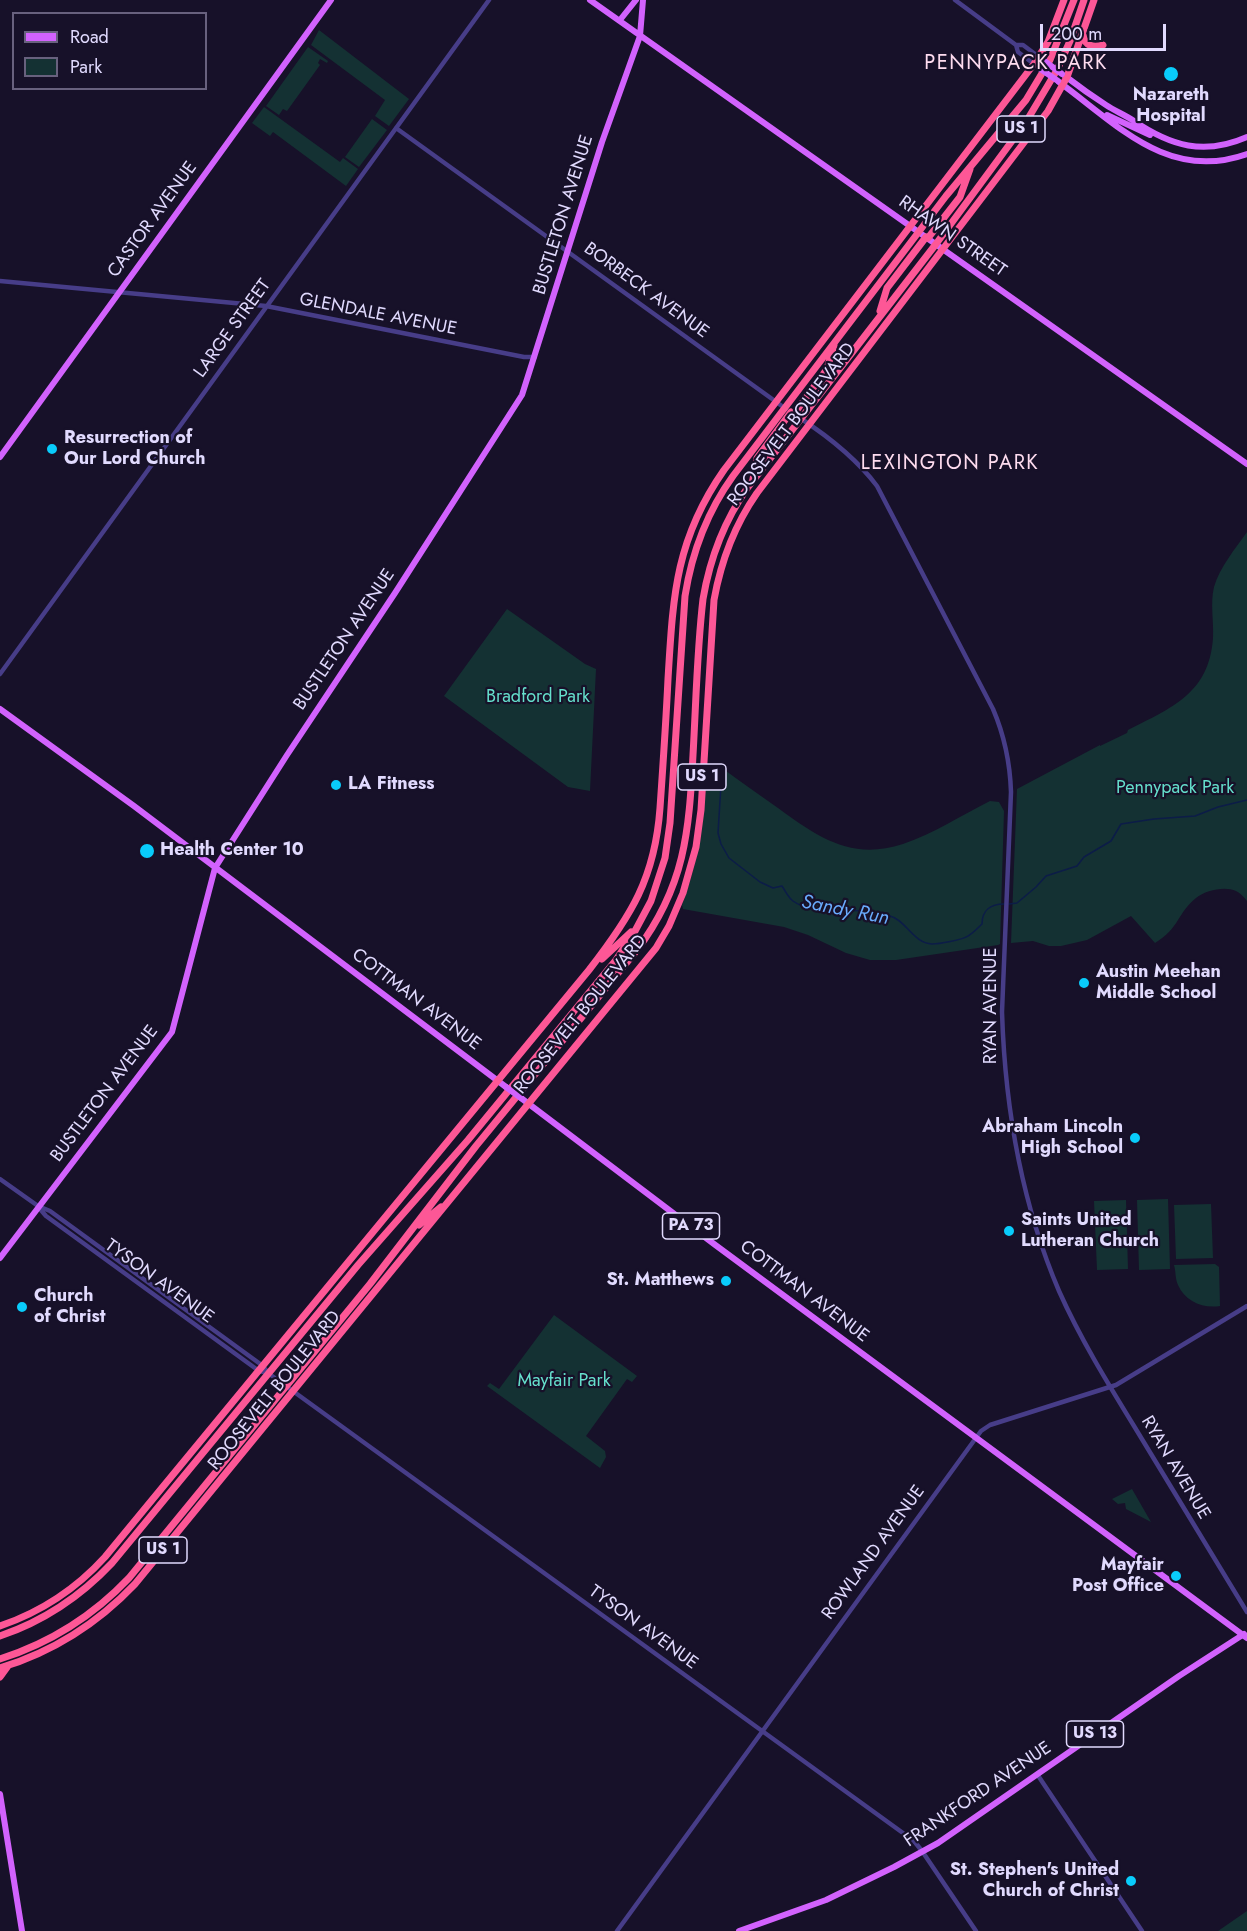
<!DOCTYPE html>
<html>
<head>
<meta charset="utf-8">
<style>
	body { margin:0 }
	#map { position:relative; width:1247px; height:1931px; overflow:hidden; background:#171129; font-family:Jost,sans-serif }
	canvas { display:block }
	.legend { position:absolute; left:12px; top:12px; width:195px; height:78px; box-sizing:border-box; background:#171129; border:2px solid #68617e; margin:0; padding:8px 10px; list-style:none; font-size:18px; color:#e1dafe }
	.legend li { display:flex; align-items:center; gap:12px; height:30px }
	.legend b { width:30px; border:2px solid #68617e }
	.scale { position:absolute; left:1040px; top:24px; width:126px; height:27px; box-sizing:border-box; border:3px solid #e1dafe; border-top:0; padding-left:8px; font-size:18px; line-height:21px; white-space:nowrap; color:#e1dafe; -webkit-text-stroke:4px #171129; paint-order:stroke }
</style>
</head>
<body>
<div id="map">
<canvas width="1247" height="1931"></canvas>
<ul class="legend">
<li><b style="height:8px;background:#d262fd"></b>Road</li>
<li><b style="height:16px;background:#143133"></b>Park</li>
</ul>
<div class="scale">200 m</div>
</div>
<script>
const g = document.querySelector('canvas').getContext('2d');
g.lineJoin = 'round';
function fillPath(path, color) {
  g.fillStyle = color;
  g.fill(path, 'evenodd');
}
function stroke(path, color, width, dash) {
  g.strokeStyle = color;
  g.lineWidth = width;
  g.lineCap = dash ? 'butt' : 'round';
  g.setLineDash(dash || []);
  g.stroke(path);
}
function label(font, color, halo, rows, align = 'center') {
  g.font = font + ' Jost,sans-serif';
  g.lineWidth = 4.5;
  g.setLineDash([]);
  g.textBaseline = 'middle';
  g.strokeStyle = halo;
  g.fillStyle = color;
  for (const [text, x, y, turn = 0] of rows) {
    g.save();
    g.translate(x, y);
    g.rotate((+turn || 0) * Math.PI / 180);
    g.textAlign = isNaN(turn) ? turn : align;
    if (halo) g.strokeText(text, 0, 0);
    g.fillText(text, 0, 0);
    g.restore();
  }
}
const green = new Path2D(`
	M319 30 409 99 389 126 375 116 385 100 311 45Z
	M308 47 328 61 327 63 320 59 318 63 320 65 287 111 283 109 279 115 266 106Z
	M264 107 340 162 343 158 358 169 346 186 273 132 270 136 252 123Z
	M372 119 387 130 359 167 345 157Z
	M1247 532V901C1244 897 1240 893 1236 891 1225 886 1206 890 1196 898 1178 912 1179 929 1155 943L1131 916 1087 940 1061 946H1049L1033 941 1011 943 1017 789 1100 745V746L1127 733 1128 730C1171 708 1209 694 1213 638 1214 622 1210 603 1214 587 1220 567 1235 549 1247 532Z
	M507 609 585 664 596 669 590 791 568 787 444 696Z
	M717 767 722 768C740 781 759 795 778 808 818 837 851 861 903 844 933 834 962 815 990 801L999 802 1004 811 1000 944 998 945 896 960H870L846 953 808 935 784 927 683 909 682 905C699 862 703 819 706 773Z
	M1168 1199 1170 1269 1139 1270 1137 1200Z
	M1126 1200 1128 1269 1097 1270 1094 1201Z
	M1211 1204 1213 1258 1176 1259 1174 1205Z
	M1215 1264 1219 1267 1220 1306C1203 1309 1185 1301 1178 1285 1175 1278 1176 1272 1174 1265Z
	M554 1315 637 1376 632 1382 627 1379 586 1436 605 1451 606 1457 600 1468 487 1386 490 1383 499 1389Z
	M1132 1489 1151 1522 1126 1509 1125 1503 1118 1504 1112 1499Z
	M1247 1911V1931H1218Z`);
const stream = new Path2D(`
	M721 785 718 833 721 844 729 858 760 882 773 888 782 886C786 892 788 897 793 901 812 915 840 908 862 911 871 912 881 914 890 916 906 920 913 943 932 944 939 944 962 940 968 936 973 933 978 928 982 924 982 910 991 904 1004 904
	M1009 904 1017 903 1036 887 1046 876 1077 866 1084 857 1111 841 1121 824 1154 819 1195 816 1218 807 1247 800`);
const minor = new Path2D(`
	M955 0 1016 45H1023L1039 57
	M1016 45 1018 52 1034 64
	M396 128 786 409
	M0 281 266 306 524 357H535
	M800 418C829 437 856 458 877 486L993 709C1005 737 1010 762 1011 792L1002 1012C1005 1107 1021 1202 1059 1291 1080 1338 1107 1382 1134 1426 1171 1488 1210 1550 1247 1612
	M0 674 489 0
	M0 1179 38 1206 50 1211 263 1366 268 1373 914 1841 922 1851 976 1931
	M40 1209 46 1216 259 1371 268 1373
	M1037 1774 1142 1931
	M617 1931 981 1431 990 1425 1116 1385 1247 1306`);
const major = new Path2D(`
	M590 0 1247 464
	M620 20 636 0
	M1065 76C1078 86 1092 96 1106 105 1115 111 1125 115 1134 121 1171 146 1204 156 1247 137
	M1059 82C1118 125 1168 182 1247 154
	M1107 115 1150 135
	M0 457 331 0
	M0 709 134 806 506 1087
	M521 1098 714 1244 1247 1638
	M0 1258 172 1032 215 868 287 755 395 593 522 395 602 142 640 36 643 0
	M0 1794 22 1931
	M739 1931 826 1900 894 1867 938 1843 1179 1676 1244 1634`);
const highway = new Path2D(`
	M1083 35C1085 46 1093 48 1103 45
	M928 238 960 197 970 169
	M880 311 887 288 926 237
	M794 414 827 369 834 345
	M753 479 757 458 791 412
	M602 959 631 932
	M419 1225 441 1207
	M0 1626C41 1612 76 1589 105 1557L589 970C631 916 655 878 660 808 663 765 666 722 668 679 673 597 675 540 724 470L1034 64 1048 42 1064 0
	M0 1636C44 1621 80 1597 112 1563L358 1265 468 1140 616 960 635 931 651 901 665 858 670 823 685 596C692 552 707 512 733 476L946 196 1026 100 1050 60 1074 0
	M0 1659C50 1643 93 1616 129 1578L370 1284 476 1146 637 950C685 886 689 832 693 755 696 703 697 650 703 599 710 558 724 521 748 487L936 244 1026 122 1057 70 1070 41 1084 0
	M0 1668C53 1652 97 1624 135 1584L656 948 669 926 683 893 696 847 701 810 714 600C721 561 734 526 757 493L1048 111 1067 77 1094 0
	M0 1677 8 1666`);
const majorBridge = new Path2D(`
	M1043 60 1062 74
	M1039 68 1058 81
	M506 1087 521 1098`);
const markers = [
	[1171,74,8,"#09ccfb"],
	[52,449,6,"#09ccfb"],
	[336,785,6,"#09ccfb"],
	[147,851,8,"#09ccfb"],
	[1084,983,6,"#09ccfb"],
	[1135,1138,6,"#09ccfb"],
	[1009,1231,6,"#09ccfb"],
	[726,1281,6,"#09ccfb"],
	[22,1307,6,"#09ccfb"],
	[1176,1576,6,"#09ccfb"],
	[1131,1881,6,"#09ccfb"]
];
const shields = [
	[1021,129,48],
	[702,777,48],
	[691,1226,57],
	[163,1550,48],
	[1095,1734,57]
];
const shieldNames = [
	["US 1",1021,129],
	["US 1",702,777],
	["PA 73",691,1226],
	["US 1",163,1550],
	["US 13",1095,1734]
];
const poiNames = [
	["Nazareth",1171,96,"center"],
	["Hospital",1171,117,"center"],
	["Resurrection of",64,439],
	["Our Lord Church",64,460],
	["LA Fitness",348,785],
	["Health Center 10",160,851],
	["Austin Meehan",1096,973],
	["Middle School",1096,994],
	["Abraham Lincoln",1123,1128,"right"],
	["High School",1123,1149,"right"],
	["Saints United",1021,1221],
	["Lutheran Church",1021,1242],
	["St. Matthews",714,1281,"right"],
	["Church",34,1297],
	["of Christ",34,1318],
	["Mayfair",1164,1566,"right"],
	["Post Office",1164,1587,"right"],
	["St. Stephen's United",1119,1871,"right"],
	["Church of Christ",1119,1892,"right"]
];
const streetNames = [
	["BUSTLETON AVENUE",564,215,-73],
	["CASTOR AVENUE",153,220,-54],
	["RHAWN STREET",952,237,35],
	["BORBECK AVENUE",646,291,36],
	["GLENDALE AVENUE",378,315,11],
	["LARGE STREET",233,329,-54],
	["ROOSEVELT BOULEVARD",792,425,-53],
	["BUSTLETON AVENUE",345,640,-56],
	["COTTMAN AVENUE",416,1000,37],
	["RYAN AVENUE",992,1006,-90],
	["ROOSEVELT BOULEVARD",581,1015,-51],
	["BUSTLETON AVENUE",105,1094,-53],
	["TYSON AVENUE",159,1282,36],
	["COTTMAN AVENUE",804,1292,37],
	["ROOSEVELT BOULEVARD",275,1391,-51],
	["RYAN AVENUE",1175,1468,59],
	["ROWLAND AVENUE",874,1553,-54],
	["TYSON AVENUE",643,1628,36],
	["FRANKFORD AVENUE",978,1795,-34]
];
const parkNames = [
	["Bradford Park",538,698],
	["Pennypack Park",1175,789],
	["Mayfair Park",564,1382]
];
const neighbourhoodNames = [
	["PENNYPACK PARK",1016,64],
	["LEXINGTON PARK",950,464]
];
const waterNames = [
	["Sandy Run",845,911,11]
];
fillPath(green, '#143133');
stroke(stream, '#0c1c48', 1.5);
stroke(minor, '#473d88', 4.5);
stroke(major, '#d262fd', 6);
stroke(highway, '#fd5796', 7);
stroke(majorBridge, '#d262fd', 6);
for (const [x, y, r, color] of markers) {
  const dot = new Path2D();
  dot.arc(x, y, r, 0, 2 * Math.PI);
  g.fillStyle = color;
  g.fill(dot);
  stroke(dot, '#171129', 2);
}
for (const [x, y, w] of shields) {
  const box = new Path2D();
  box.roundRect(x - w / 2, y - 13, w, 26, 4.5);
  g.fillStyle = '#171129';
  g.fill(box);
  stroke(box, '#e1dafe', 1.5);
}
label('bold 16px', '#e1dafe', null, shieldNames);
label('bold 18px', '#e1dafe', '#171129', poiNames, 'left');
label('18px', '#e1dafe', '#171129', streetNames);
label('18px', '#65dfcc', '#171129', parkNames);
g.letterSpacing = '1.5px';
label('20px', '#fedcef', '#171129', neighbourhoodNames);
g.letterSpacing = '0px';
label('italic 20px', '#69abfd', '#171129', waterNames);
</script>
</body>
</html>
